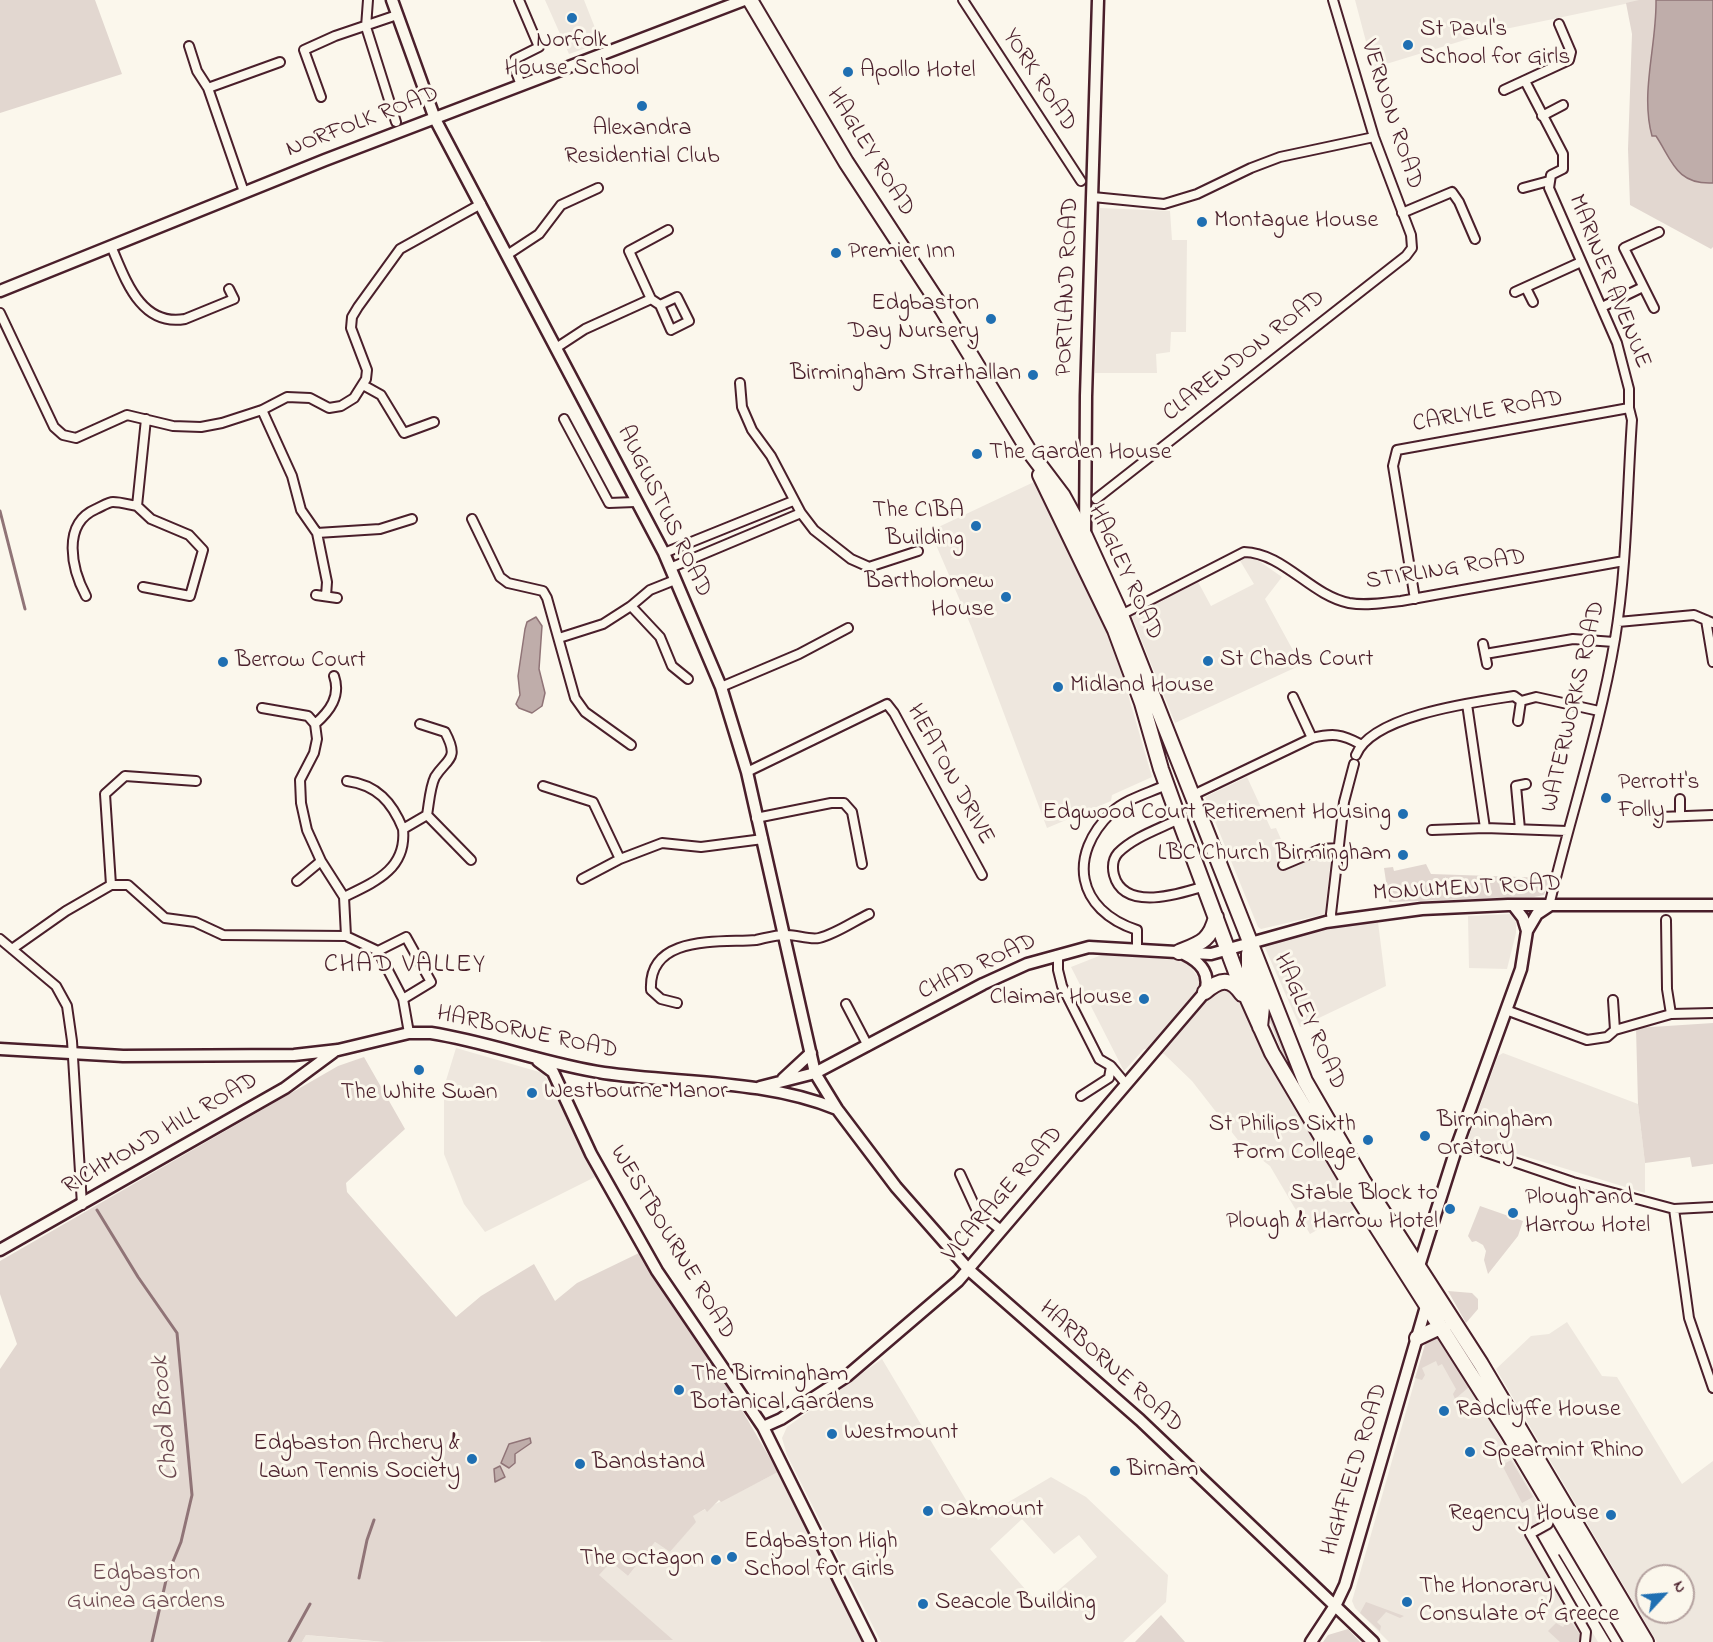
<!DOCTYPE html>
<html>
<head>
<meta charset="utf-8">
<style>
	body { margin:0 }
	#map { position:relative; width:1713px; height:1642px; overflow:hidden; background:#fbf7ec; font-family:"Indie Flower",sans-serif }
	canvas { display:block }
	.north { position:absolute; left:1635px; top:1564px; width:60px; height:60px; box-sizing:border-box; background:#fbf7ec; border:2px solid #b4a19f; border-radius:50%; rotate:64deg; font-size:16px; font-weight:700; line-height:24px; text-align:center; color:#4a1f2b }
	.north::after { content:''; display:block; margin:auto; width:21px; height:27px; background:#1f6fb2; clip-path:polygon(50% 0,100% 100%,50% 72%,0 100%) }
</style>
</head>
<body>
<div id="map">
<canvas width="1713" height="1642"></canvas>
<div class="north">N</div>
</div>
<script>
const g = document.querySelector('canvas').getContext('2d');
g.lineJoin = 'round';
function fillPath(path, color) {
  g.fillStyle = color;
  g.fill(path, 'evenodd');
}
function stroke(path, color, width, dash) {
  g.strokeStyle = color;
  g.lineWidth = width;
  g.lineCap = dash ? 'butt' : 'round';
  g.setLineDash(dash || []);
  g.stroke(path);
}
function label(font, color, halo, rows, align = 'center') {
  g.font = font + ' "Indie Flower",sans-serif';
  g.lineWidth = 6;
  g.setLineDash([]);
  g.textBaseline = 'middle';
  g.strokeStyle = halo;
  g.fillStyle = color;
  for (const [text, x, y, turn = 0] of rows) {
    g.save();
    g.translate(x, y);
    g.rotate((+turn || 0) * Math.PI / 180);
    g.textAlign = isNaN(turn) ? turn : align;
    if (halo) g.strokeText(text, 0, 0);
    g.fillText(text, 0, 0);
    g.restore();
  }
}
const built = new Path2D(`
	M545 0H584L601 43 569 54Z
	M1355 0H1639V1L1491 32 1373 68Z
	M1100 208 1170 211 1172 240H1187L1186 332H1171L1170 352 1156 354 1157 373H1095Z
	M1036 481 1109 629 1152 777 1112 795 1111 801 1047 828 971 626 930 531Z
	M1246 556 1259 561 1282 577 1265 599 1301 665 1175 723 1131 614 1197 580 1211 606 1254 584 1239 559Z
	M1247 777 1271 829 1276 828 1292 864 1332 848 1325 914 1261 929 1258 927 1205 797Z
	M1510 914 1516 922V933L1507 969 1469 968 1468 916Z
	M1378 922 1386 986 1300 1027 1262 941 1330 927Z
	M1104 954 1187 961 1207 991 1230 985 1293 1107 1355 1209 1310 1234 1270 1166 1241 1144 1192 1081 1164 1054 1144 1049 1124 1071 1071 967Z
	M456 1048 543 1073 557 1095 595 1177 485 1232 464 1204 444 1154V1087Z
	M1503 1053 1638 1104 1645 1163V1193L1468 1139 1498 1056Z
	M1567 1322 1602 1376 1617 1377 1682 1484 1713 1461V1642H1657L1496 1369 1531 1336 1549 1334ZM1647 1576H1683V1612H1647Z
	M1439 1334 1553 1529 1538 1538 1598 1642H1389L1355 1608 1352 1601 1427 1338Z
	M882 1359 978 1520 1051 1477 1086 1497 1168 1575 1166 1602 1123 1642H881L787 1455 782 1438 787 1427ZM1022 1519 1054 1554 1079 1535 1097 1557 1040 1606 990 1549Z
	M778 1472 863 1642H540L557 1616 611 1562 628 1576 655 1542 670 1552 695 1522 692 1516Z
	M306 1635 347 1639 385 1642H302Z`);
const green = new Path2D(`
	M0 0H95L122 74 0 113Z
	M1639 0H1713V247L1711 249 1630 205 1628 149 1632 34 1626 3Z
	M1426 864 1431 874 1550 878 1544 895 1534 897 1389 902 1384 868 1393 867 1394 871Z
	M1263 993 1298 1077 1295 1079 1292 1077 1259 994Z
	M1713 1023V1164L1692 1167 1690 1157 1645 1163 1638 1104 1636 1028Z
	M364 1057 405 1129 346 1183 347 1192 456 1317 481 1296 534 1264 555 1301 577 1283 639 1253 736 1400 778 1472 721 1502 719 1500 707 1512 705 1509 693 1516 696 1522 670 1552 655 1542 628 1576 611 1562 599 1575 673 1640 385 1642 306 1635 302 1642H0V1369L17 1344 0 1294V1261L338 1066Z
	M1480 1206 1523 1221 1518 1236 1488 1274 1484 1260 1486 1251 1483 1245 1476 1241 1472 1242 1468 1236Z
	M1448 1291 1472 1293 1478 1299V1309L1466 1323Z
	M1439 1334 1469 1387 1455 1399 1453 1394 1456 1389 1442 1364 1438 1366 1436 1361 1422 1368 1425 1375 1422 1380 1415 1378 1427 1338Z
	M1511 1460 1533 1497 1522 1503 1502 1465Z
	M1366 1602 1404 1616 1400 1618 1386 1612 1377 1622 1381 1626 1380 1631 1360 1613Z
	M1161 1615 1185 1642H1135Z
	M1569 1619 1583 1639 1581 1642H1560L1548 1631 1556 1623 1563 1627Z
	M1348 1629 1360 1642H1323L1328 1635Z`);
const water = new Path2D(`
	M1656 0H1713V183C1676 185 1672 160 1656 136H1652C1640 93 1657 44 1656 0Z
	M536 617 542 626 539 669 545 693 542 706 532 713 519 708 516 704 520 695 518 676 525 629 527 622Z
	M530 1438 531 1443 515 1454V1463L509 1468 501 1463 509 1444Z
	M500 1466 505 1477 495 1482 494 1469Z`);
const stream = new Path2D(`
	M0 511 25 609
	M97 1210 138 1277 177 1333 192 1495 181 1542 167 1576 152 1642
	M359 1578 367 1540 374 1520
	M289 1642 310 1604`);
const street = new Path2D(`
	M368 0 366 27 396 122
	M519 0 539 47 515 59 513 64 521 85
	M963 0 1081 181
	M189 46 197 71 208 88 244 192
	M1525 81 1563 154V169L1551 175 1549 188 1617 343 1629 389V408L1632 420C1627 492 1627 567 1615 639 1600 729 1570 817 1549 906
	M208 88 280 62
	M1504 90 1569 60 1571 52 1559 24
	M321 97 304 50 335 36 397 15
	M1542 116 1563 105
	M1523 188 1549 181
	M1093 197 1164 204 1197 194 1251 168 1280 157 1374 137
	M1402 213 1452 192 1459 202 1475 239
	M111 246C125 278 140 327 185 319L234 299 229 289
	M507 255 539 234 561 205 598 188
	M1526 288 1533 302
	M1515 292 1581 262
	M660 305 671 330 689 321 677 297 660 305 651 299 629 251 668 230
	M1602 307 1643 287
	M1654 308 1624 248 1659 232
	M0 313 54 427 63 435 76 438 127 415 173 426 201 427 222 423 262 410 287 397 310 398 329 408 341 406 354 398 366 379 367 370 351 328 352 317 358 307 400 249 481 204
	M556 348 585 329 651 299
	M740 383 742 407 752 430 771 456 801 513 814 530 851 559 869 567 918 551
	M363 385 381 395 404 433 434 422
	M262 410 292 476 301 510 317 533 327 582 326 596
	M564 419 609 503 635 502
	M1096 499 1406 256 1412 248 1411 235 1374 137 1333 0
	M472 519 500 577 508 583 543 591 547 598 575 698 585 712 631 745
	M317 533 380 529 412 519
	M664 553 793 501
	M670 568 801 513
	M143 587 190 596 203 550 189 535 151 519 137 506 146 419
	M316 595 337 598
	M86 596C72 570 61 524 96 509 101 507 108 502 113 502 121 502 130 505 137 506
	M1415 599 1393 466 1397 450 1629 408
	M631 606 660 637 672 666 688 679
	M1121 615 1244 552C1284 553 1310 595 1349 603 1366 606 1384 603 1401 601L1624 561
	M1706 620 1713 662
	M1618 622 1694 615 1713 623
	M559 638 603 624 631 606 650 590 675 580
	M1483 644 1487 664
	M1485 654 1573 639 1614 642
	M721 687 799 654 848 628
	M1293 697 1312 738
	M1467 704 1485 828
	M262 708 308 716 315 724 317 739 314 753 300 780 301 803 307 830 321 861 344 897 346 936
	M1518 721 1521 701 1536 697 1599 711
	M315 724C330 711 341 696 334 676
	M420 724 445 732C460 760 447 758 435 777 430 787 429 804 427 815
	M1356 755C1372 715 1475 702 1514 696L1521 701
	M747 772 887 704 894 713 982 875
	M347 781C377 785 392 802 403 829L427 815 471 860
	M543 786 593 802 620 859 662 843 701 847 763 839
	M1191 796 1312 738C1333 733 1342 734 1360 744
	M1680 815V799
	M1660 817 1713 815
	M756 818 831 803H844L852 812 862 864
	M1179 819C1159 829 1134 837 1118 853 1112 860 1112 867 1114 875 1124 912 1180 894 1205 886
	M1520 829 1516 786 1526 784
	M1432 830 1485 828 1567 831
	M1283 865 1321 849 1339 848
	M582 879 620 859
	M297 881 321 861
	M111 885 105 794 125 776 196 781
	M344 897C375 882 407 869 403 829
	M1666 920 1667 989 1671 1014
	M1332 921 1331 914 1344 802 1354 764
	M0 939 56 986 67 1006 72 1041 82 1205
	M12 949 66 911 111 885H128L165 918 195 922 223 935 346 936 378 951 403 999 409 1033
	M1137 949V930C1076 910 1067 855 1112 812 1126 799 1149 793 1166 785
	M378 951 406 937 431 982 403 999
	M1058 955V970L1062 986 1099 1059 1111 1066 1109 1078 1081 1096
	M1613 1000 1615 1030
	M677 1003 661 999 651 990C648 934 720 943 756 940 766 938 777 934 788 935 797 935 810 940 819 938 836 934 854 921 869 914
	M846 1004 868 1046
	M1506 1010 1587 1040 1607 1037 1615 1030 1671 1014 1713 1013
	M1111 1066 1126 1084
	M1458 1143 1573 1182 1674 1209 1713 1207
	M960 1174 977 1211 1001 1230
	M1674 1209 1689 1318 1713 1388
	M1553 1510 1548 1524 1530 1534 1586 1632 1585 1642`);
const secondary = new Path2D(`
	M392 0 435 119 664 553 721 687 747 772 815 1073 837 1109 896 1187 969 1270 1140 1420 1373 1642
	M0 291 325 160 744 0
	M1085 537 1086 396 1098 0
	M1527 931 1537 914 1549 906
	M0 1049 123 1056 294 1055 338 1050 409 1033H431C489 1042 545 1064 604 1073 682 1084 762 1079 837 1109
	M538 1061 553 1072 591 1154 657 1271 763 1427 870 1642
	M783 1079 811 1053
	M760 1087 815 1073 983 984 1027 964 1089 947 1211 954 1326 922 1422 909 1508 905H1713
	M0 1250 285 1088 335 1051
	M1419 1266 1458 1143 1521 969 1527 931 1523 918 1513 905
	M763 1427 781 1419 847 1376 958 1281 1205 992C1211 973 1200 962 1184 954
	M1311 1642 1336 1604 1345 1585 1427 1303`);
const highway = new Path2D(`
	M750 0 846 162 943 310 1029 451 1063 496 1085 536 1121 615 1305 1081 1363 1181 1481 1364 1646 1642
	M1040 475 1115 630 1142 703 1161 769 1179 819 1237 975 1272 1053 1350 1185 1508 1433 1632 1642
	M1179 952C1201 943 1210 941 1216 917
	M1249 953V970L1262 1007 1260 1027
	M1205 992C1220 979 1230 977 1242 994
	M1417 1338 1436 1329H1443`);
const tram = new Path2D(`
	M1559 1555 1611 1642`);
const markers = [
	[572,18,6,"#1f6fb2"],
	[1408,45,6,"#1f6fb2"],
	[848,72,6,"#1f6fb2"],
	[642,106,6,"#1f6fb2"],
	[1202,222,6,"#1f6fb2"],
	[836,253,6,"#1f6fb2"],
	[991,319,6,"#1f6fb2"],
	[1033,375,6,"#1f6fb2"],
	[977,454,6,"#1f6fb2"],
	[976,526,6,"#1f6fb2"],
	[1006,597,6,"#1f6fb2"],
	[1208,661,6,"#1f6fb2"],
	[223,662,6,"#1f6fb2"],
	[1058,687,6,"#1f6fb2"],
	[1606,798,6,"#1f6fb2"],
	[1403,814,6,"#1f6fb2"],
	[1403,855,6,"#1f6fb2"],
	[1144,999,6,"#1f6fb2"],
	[419,1070,6,"#1f6fb2"],
	[532,1093,6,"#1f6fb2"],
	[1425,1136,6,"#1f6fb2"],
	[1368,1140,6,"#1f6fb2"],
	[1450,1209,6,"#1f6fb2"],
	[1513,1213,6,"#1f6fb2"],
	[679,1390,6,"#1f6fb2"],
	[1444,1411,6,"#1f6fb2"],
	[832,1434,6,"#1f6fb2"],
	[1470,1452,6,"#1f6fb2"],
	[472,1459,6,"#1f6fb2"],
	[580,1464,6,"#1f6fb2"],
	[1115,1471,6,"#1f6fb2"],
	[928,1511,6,"#1f6fb2"],
	[1611,1515,6,"#1f6fb2"],
	[732,1557,6,"#1f6fb2"],
	[716,1560,6,"#1f6fb2"],
	[1407,1602,6,"#1f6fb2"],
	[923,1604,6,"#1f6fb2"]
];
const poiNames = [
	["St Paul's",1420,31],
	["School for Girls",1420,59],
	["Norfolk",572,42,"center"],
	["House School",572,70,"center"],
	["Apollo Hotel",860,72],
	["Alexandra",642,130,"center"],
	["Residential Club",642,158,"center"],
	["Montague House",1214,222],
	["Premier Inn",848,253],
	["Edgbaston",979,305,"right"],
	["Day Nursery",979,333,"right"],
	["Birmingham Strathallan",1021,375,"right"],
	["The Garden House",989,454],
	["The CIBA",964,512,"right"],
	["Building",964,540,"right"],
	["Bartholomew",994,583,"right"],
	["House",994,611,"right"],
	["St Chads Court",1220,661],
	["Berrow Court",235,662],
	["Midland House",1070,687],
	["Perrott's",1618,784],
	["Folly",1618,812],
	["Edgwood Court Retirement Housing",1391,814,"right"],
	["LBC Church Birmingham",1391,855,"right"],
	["Claimar House",1132,999,"right"],
	["Westbourne Manor",544,1093],
	["The White Swan",419,1094,"center"],
	["Birmingham",1437,1122],
	["Oratory",1437,1150],
	["St Philips Sixth",1356,1126,"right"],
	["Form College",1356,1154,"right"],
	["Stable Block to",1438,1195,"right"],
	["Plough & Harrow Hotel",1438,1223,"right"],
	["Plough and",1525,1199],
	["Harrow Hotel",1525,1227],
	["The Birmingham",691,1376],
	["Botanical Gardens",691,1404],
	["Radclyffe House",1456,1411],
	["Westmount",844,1434],
	["Edgbaston Archery &",460,1445,"right"],
	["Lawn Tennis Society",460,1473,"right"],
	["Spearmint Rhino",1482,1452],
	["Bandstand",592,1464],
	["Birnam",1127,1471],
	["Oakmount",940,1511],
	["Regency House",1599,1515,"right"],
	["Edgbaston High",744,1543],
	["School for Girls",744,1571],
	["The Octagon",704,1560,"right"],
	["The Honorary",1419,1588],
	["Consulate of Greece",1419,1616],
	["Seacole Building",935,1604]
];
const streetNames = [
	["YORK ROAD",1038,81,57],
	["VERNON ROAD",1390,115,72],
	["NORFOLK ROAD",363,123,-21],
	["HAGLEY ROAD",869,153,58],
	["MARINER AVENUE",1608,282,68],
	["PORTLAND ROAD",1069,287,-88],
	["CLARENDON ROAD",1245,357,-38],
	["CARLYLE ROAD",1488,413,-10],
	["AUGUSTUS ROAD",663,512,64],
	["STIRLING ROAD",1446,571,-9],
	["HAGLEY ROAD",1124,573,65],
	["WATERWORKS ROAD",1575,707,-77],
	["HEATON DRIVE",949,775,61],
	["MONUMENT ROAD",1467,890,-3],
	["CHAD ROAD",978,968,-25],
	["HAGLEY ROAD",1308,1022,66],
	["HARBORNE ROAD",527,1034,12],
	["RICHMOND HILL ROAD",161,1135,-30],
	["VICARAGE ROAD",1004,1195,-49],
	["WESTBOURNE ROAD",671,1243,59],
	["HARBORNE ROAD",1110,1368,42],
	["HIGHFIELD ROAD",1356,1470,-73]
];
const parkNames = [
	["Edgbaston",146,1575],
	["Guinea Gardens",146,1603]
];
const neighbourhoodNames = [
	["CHAD VALLEY",405,967]
];
const waterNames = [
	["Chad Brook",167,1418,-95]
];
fillPath(built, '#eee7de');
fillPath(green, '#e2d7d0');
fillPath(water, '#bfadaa');
stroke(water, '#907477', 1.5);
stroke(stream, '#907477', 3);
stroke(street, '#4a1f2b', 12);
stroke(secondary, '#4a1f2b', 15);
stroke(highway, '#4a1f2b', 18);
stroke(street, '#fbf7ec', 8);
stroke(secondary, '#fbf7ec', 10);
stroke(highway, '#fbf7ec', 14);
stroke(tram, '#4a1f2b', 1.5);
for (const [x, y, r, color] of markers) {
  const dot = new Path2D();
  dot.arc(x, y, r, 0, 2 * Math.PI);
  g.fillStyle = color;
  g.fill(dot);
  stroke(dot, '#fbf7ec', 2);
}
label('24px', '#4a1f2b', '#fbf7ec', poiNames, 'left');
label('24px', '#4a1f2b', '#fbf7ec', streetNames);
label('24px', '#704d54', '#fbf7ec', parkNames);
g.letterSpacing = '1.5px';
label('26px', '#4a1f2b', '#fbf7ec', neighbourhoodNames);
g.letterSpacing = '0px';
label('italic 26px', '#6d4a51', '#fbf7ec', waterNames);
</script>
</body>
</html>
